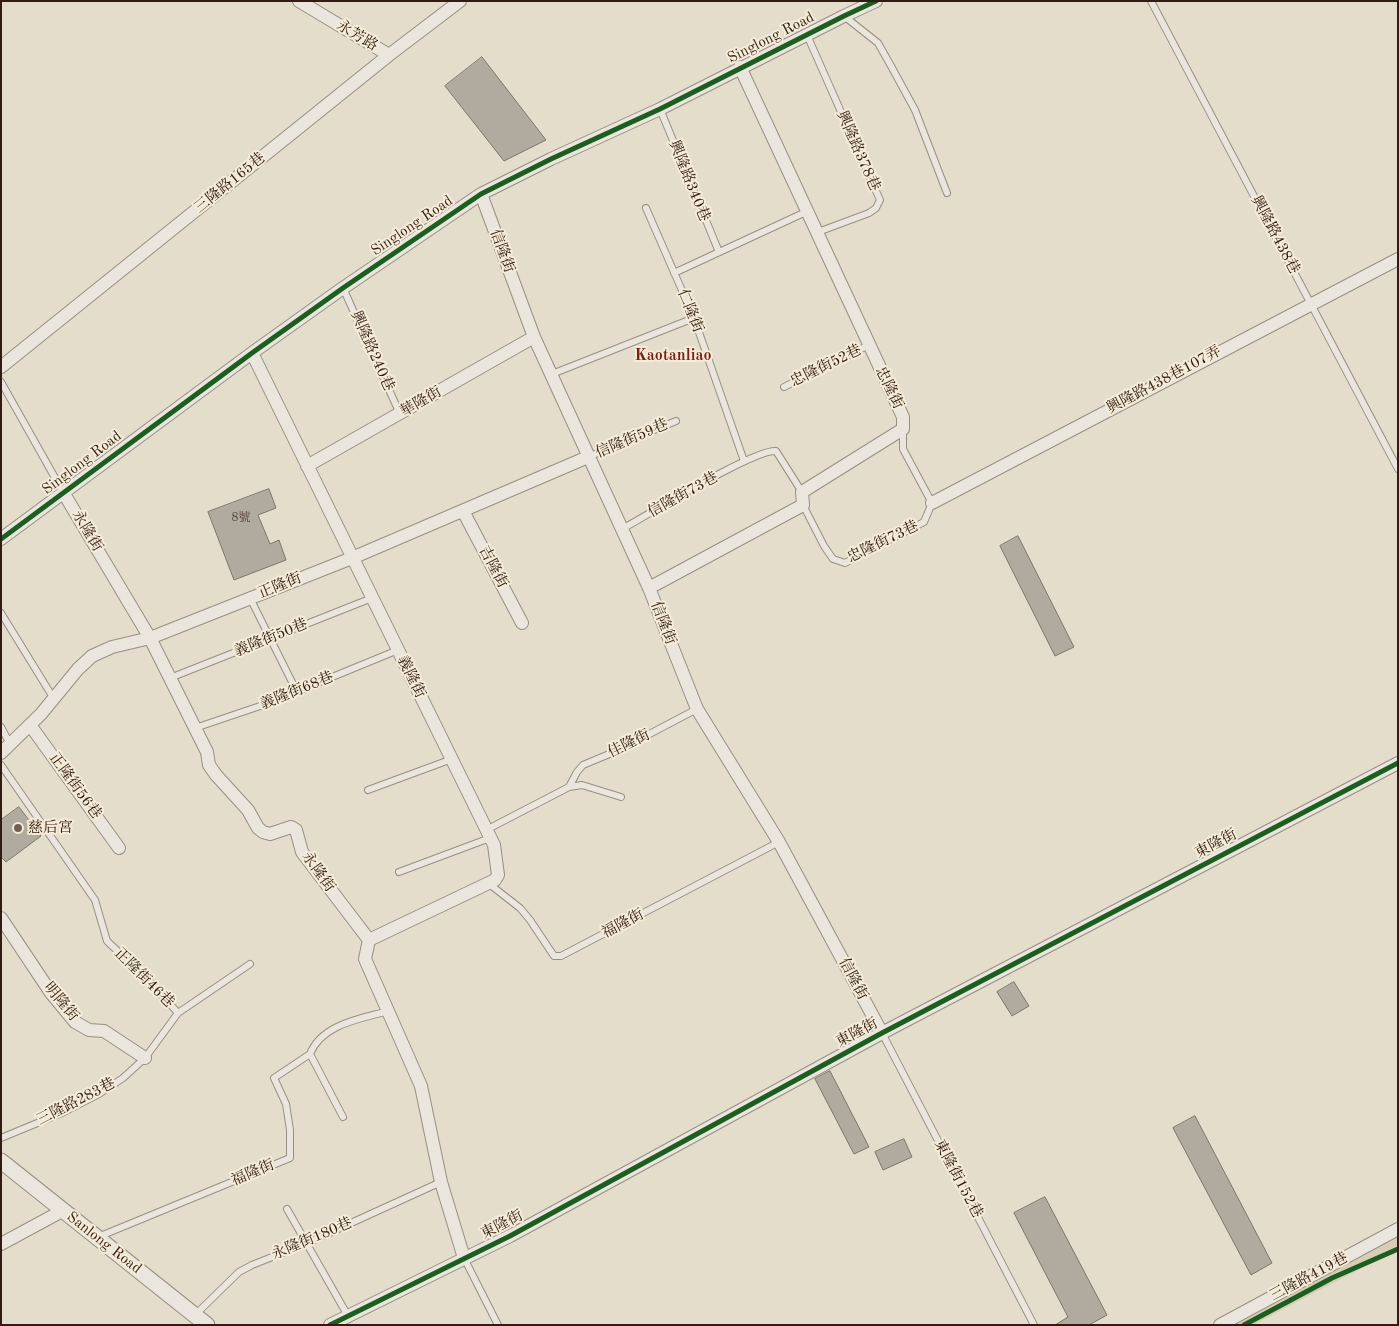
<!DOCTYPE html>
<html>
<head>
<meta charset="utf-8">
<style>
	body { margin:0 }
	#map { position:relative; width:1399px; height:1326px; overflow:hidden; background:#e4ddcc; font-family:"Old Standard TT",serif }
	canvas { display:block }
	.frame { position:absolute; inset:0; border:2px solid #321b12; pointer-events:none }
</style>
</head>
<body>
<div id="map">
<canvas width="1399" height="1326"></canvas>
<div class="frame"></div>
</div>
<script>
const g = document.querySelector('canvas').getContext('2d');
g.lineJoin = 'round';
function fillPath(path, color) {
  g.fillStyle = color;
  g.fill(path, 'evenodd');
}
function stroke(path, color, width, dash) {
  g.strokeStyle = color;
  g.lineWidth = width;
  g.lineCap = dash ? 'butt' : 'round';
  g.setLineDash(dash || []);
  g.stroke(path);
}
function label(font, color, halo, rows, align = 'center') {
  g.font = font + ' "Old Standard TT","Noto Serif TC",serif';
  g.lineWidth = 4;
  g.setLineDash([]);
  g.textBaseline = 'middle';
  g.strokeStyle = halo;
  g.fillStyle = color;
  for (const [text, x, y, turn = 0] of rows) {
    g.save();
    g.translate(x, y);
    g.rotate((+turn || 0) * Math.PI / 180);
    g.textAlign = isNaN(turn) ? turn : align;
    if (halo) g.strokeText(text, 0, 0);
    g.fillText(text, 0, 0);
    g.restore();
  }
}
const green = new Path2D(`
	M1398 1229V1249L1253 1325H1220Z`);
const building = new Path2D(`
	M482 57 546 140 504 161 445 86Z
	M269 489 276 508 258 515 270 544 279 540 286 560 234 580 208 512Z
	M1018 536 1074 647 1055 656 1000 546Z
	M19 807 41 836 6 862 1 857V820Z
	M1014 982 1029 1006 1012 1016 997 992Z
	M830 1071 869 1147 854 1154 815 1079Z
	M1195 1116 1272 1263 1251 1275 1173 1128Z
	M904 1139 912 1157 883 1170 875 1152Z
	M1045 1197 1107 1315 1089 1325H1055L1068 1317 1014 1213Z`);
const service = new Path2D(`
	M1151 1 1398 469
	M844 16 878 43 891 66 915 110 947 193
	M807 35 880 200 876 208 869 213 818 232
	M660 109 719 252
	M646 208 694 318 744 461
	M674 273 808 211
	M343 288 400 414
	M552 374 694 318
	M1 382 63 492
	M784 387 869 345
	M588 457 676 421
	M803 505 824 546 833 559 845 563 924 522 932 503 903 449V430
	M622 529C648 515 754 449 776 451L802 492
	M250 598 297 692
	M1 613 54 699
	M170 678 372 598
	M1 727 10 744
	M195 728 269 703 398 650
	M1 765 95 900 107 941 151 983 178 1013
	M569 787 577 772 583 765 619 750 697 709
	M368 790 452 759
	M486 830 569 787 582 785 621 797
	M399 872 490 838
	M488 883 520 908 530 920 554 956H561L779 842
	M882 1033 1034 1325
	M310 1054 343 1117
	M1 1138 64 1112 99 1094 123 1078 145 1058 178 1013 250 964
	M287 1209 348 1316
	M98 1237 290 1158V1130L286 1104 274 1078 310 1054C322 1024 360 1019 388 1011
	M464 1258 498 1325
	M195 1315 239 1272 252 1265 305 1244 441 1182`);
const minor = new Path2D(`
	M299 1 389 55
	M481 194 534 337 649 588 697 709 779 842 882 1033
	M252 353 494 845 498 875 495 880 369 940
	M1 367 389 55 460 1
	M307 466 534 337
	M63 492 150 638 207 752 209 765 216 775 248 810 258 828 263 832 270 834 291 827 296 830 302 852 369 940 365 959 421 1086 441 1182 464 1258
	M932 503 1398 259
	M463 511 522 623
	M1 539 252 353 343 288 481 194 551 159 660 109 844 16 876 1
	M649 588 803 505 802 492 903 429V417L740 67
	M30 725 119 848
	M1 753 41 714 78 669 92 656 112 647 150 638 352 558 588 457
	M1 918 51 993 75 1022 89 1030 104 1031 145 1058
	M1 1244 62 1211
	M330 1325 510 1236 882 1033 1398 763
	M1220 1325 1398 1229`);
const tertiary = new Path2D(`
	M1 1161 207 1325`);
const cycleway = new Path2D(`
	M1 539 252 353 343 288 481 194 551 159 660 109 844 16 876 1
	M330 1325 510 1236 882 1033 1398 763
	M1244 1325 1332 1278 1398 1249`);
const markers = [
	[18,828,5,"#705f53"]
];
const numberNames = [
	["8號",241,518]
];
const streetNames = [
	["永芳路",357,36,31],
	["Singlong Road",771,38,-27],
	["興隆路378巷",858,151,66],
	["興隆路340巷",689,181,68],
	["三隆路165巷",230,183,-39],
	["Singlong Road",412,226,-34],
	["興隆路438巷",1275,235,62],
	["信隆街",502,251,70],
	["仁隆街",690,311,68],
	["興隆路240巷",372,351,66],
	["忠隆街52巷",826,366,-26],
	["興隆路438巷107弄",1164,380,-28],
	["忠隆街",889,388,64],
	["華隆街",421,402,-30],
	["信隆街59巷",632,439,-23],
	["Singlong Road",82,463,-37],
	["信隆街73巷",683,495,-29],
	["永隆街",87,531,59],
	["忠隆街73巷",883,542,-26],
	["吉隆街",493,567,62],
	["正隆街",280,586,-22],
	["信隆街",663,623,69],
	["義隆街50巷",271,638,-22],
	["義隆街",411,677,64],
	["義隆街68巷",297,691,-22],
	["佳隆街",629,744,-26],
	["正隆街56巷",75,786,54],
	["東隆街",1216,844,-28],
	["永隆街",318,872,54],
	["福隆街",623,924,-28],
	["正隆街46巷",144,978,45],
	["信隆街",853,979,62],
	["明隆街",61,1002,50],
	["東隆街",857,1033,-28],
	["三隆路283巷",76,1102,-27],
	["福隆街",253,1173,-23],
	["東隆街152巷",958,1179,62],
	["東隆街",502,1225,-27],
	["永隆街180巷",312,1239,-23],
	["Sanlong Road",104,1243,38],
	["三隆路419巷",1309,1277,-28]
];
const poiNames = [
	["慈后宮",28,828]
];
const neighbourhoodNames = [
	["Kaotanliao",673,356]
];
fillPath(green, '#d8cdb5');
fillPath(building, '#b1aa9f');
stroke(building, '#7d756b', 1);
stroke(service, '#968f84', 8);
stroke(minor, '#968f84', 14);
stroke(tertiary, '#968f84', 17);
stroke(service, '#eae6dd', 6);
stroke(minor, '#eae6dd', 12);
stroke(tertiary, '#eae6dd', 15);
stroke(cycleway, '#1b5e20', 5);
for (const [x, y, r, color] of markers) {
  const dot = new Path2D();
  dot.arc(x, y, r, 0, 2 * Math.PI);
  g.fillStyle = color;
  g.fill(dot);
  stroke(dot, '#f4ecd7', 2);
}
label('12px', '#523f35', null, numberNames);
label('15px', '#321b12', '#f4ecd7', streetNames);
label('15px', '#321b12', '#f4ecd7', poiNames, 'left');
label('bold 16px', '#7a1f14', '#f4ecd7', neighbourhoodNames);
</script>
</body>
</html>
